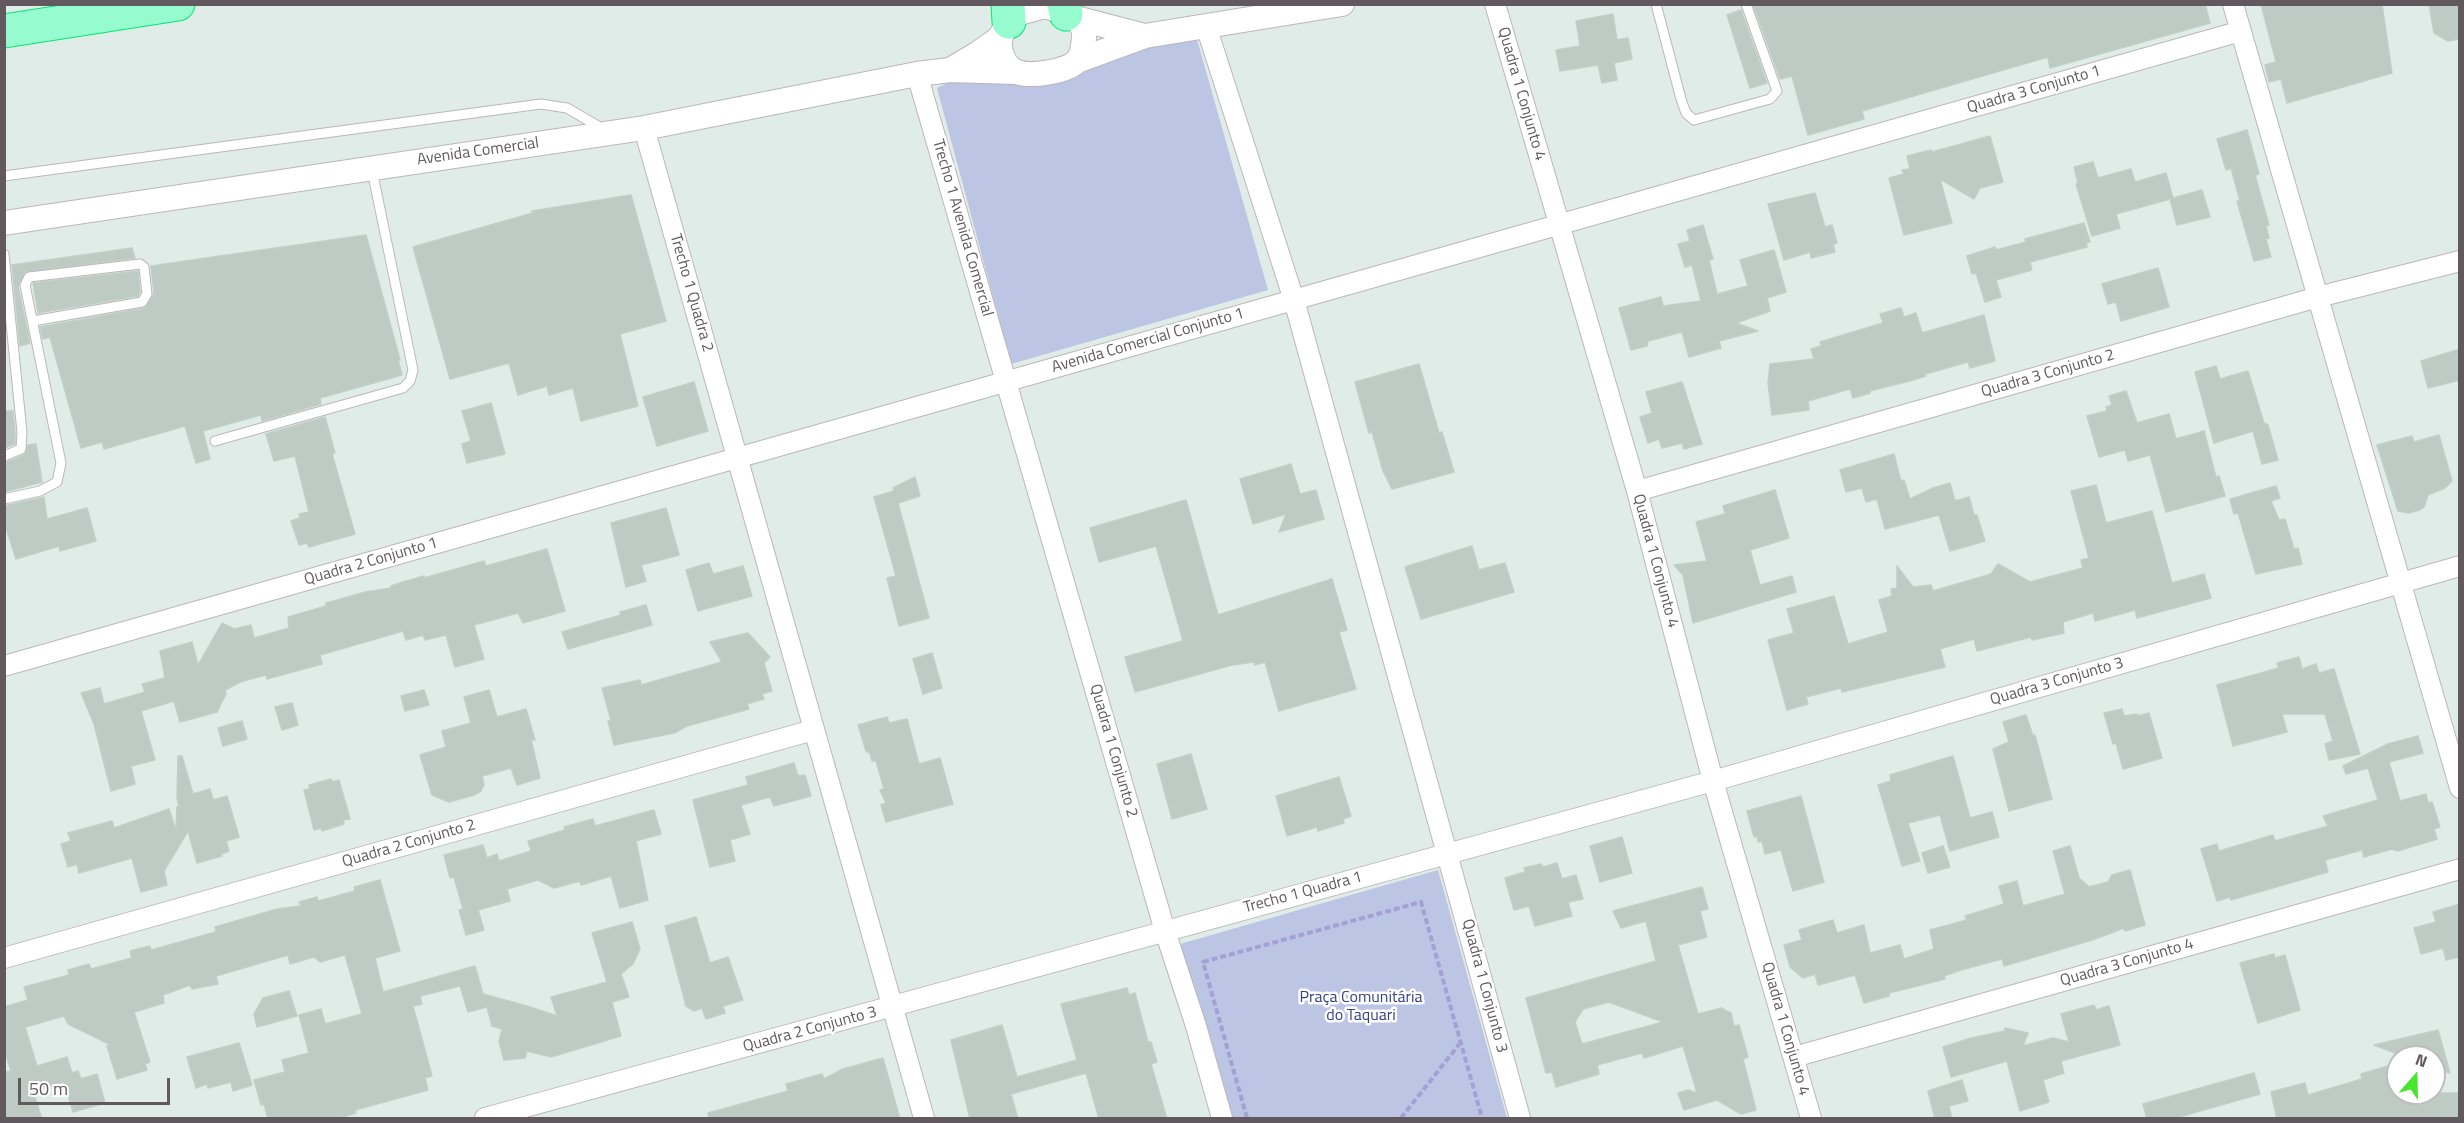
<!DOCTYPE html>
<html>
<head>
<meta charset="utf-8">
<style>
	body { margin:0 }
	#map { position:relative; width:2464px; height:1123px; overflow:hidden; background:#e0ece7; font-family:"Titillium Web",sans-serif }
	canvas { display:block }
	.frame { position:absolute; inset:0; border:6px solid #61595e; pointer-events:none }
	.north { position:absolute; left:2386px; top:1045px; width:60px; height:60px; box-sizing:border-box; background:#fff; border:2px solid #c0bdbf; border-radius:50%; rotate:20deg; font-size:16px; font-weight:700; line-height:24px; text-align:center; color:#61595e }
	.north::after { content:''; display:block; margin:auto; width:21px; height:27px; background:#46e62c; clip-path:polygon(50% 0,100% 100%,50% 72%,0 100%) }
	.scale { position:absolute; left:18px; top:1078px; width:152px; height:27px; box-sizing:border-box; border:3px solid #61595e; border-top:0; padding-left:8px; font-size:18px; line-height:21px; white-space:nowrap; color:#61595e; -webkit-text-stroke:4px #fff; paint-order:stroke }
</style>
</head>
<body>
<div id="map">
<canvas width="2464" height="1123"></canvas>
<div class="frame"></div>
<div class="north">N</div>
<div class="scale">50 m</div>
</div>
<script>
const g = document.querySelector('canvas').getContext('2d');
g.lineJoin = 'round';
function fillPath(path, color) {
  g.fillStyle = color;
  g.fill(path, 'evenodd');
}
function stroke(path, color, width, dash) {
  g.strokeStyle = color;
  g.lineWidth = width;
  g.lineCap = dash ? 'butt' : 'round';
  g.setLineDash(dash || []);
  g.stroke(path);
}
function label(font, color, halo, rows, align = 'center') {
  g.font = font + ' "Titillium Web",sans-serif';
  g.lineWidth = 5;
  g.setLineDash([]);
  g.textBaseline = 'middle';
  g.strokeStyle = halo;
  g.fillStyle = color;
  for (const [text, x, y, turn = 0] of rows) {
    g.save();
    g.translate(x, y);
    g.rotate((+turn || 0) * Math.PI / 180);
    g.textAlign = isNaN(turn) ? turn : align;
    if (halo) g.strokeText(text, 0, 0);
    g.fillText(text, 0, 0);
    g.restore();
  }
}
const green = new Path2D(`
	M1196 36 1268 290 1011 364 937 88 957 78Z
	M1438 870 1507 1118H1230L1180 944Z`);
const building = new Path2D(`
	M1763 4H2205L2210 23 2050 68 2048 57 1862 111 1864 119 1808 135 1792 76 1780 79 1754 7Z
	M2261 4H2382L2392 73 2287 103 2281 79 2269 82 2265 65 2276 62Z
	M2429 4H2460V39L2448 41 2434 33Z
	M1741 10 1767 83 1750 88 1727 15Z
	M1613 14 1617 40 1628 38 1632 59 1614 63 1617 80 1602 83 1598 65 1560 71 1556 50 1580 46 1576 21Z
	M2247 130 2259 174 2255 175 2269 225 2266 226 2269 238 2266 239 2271 257 2254 261 2237 201H2240L2231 168 2226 170 2217 139Z
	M1990 136 2003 182 1980 188 1974 199 1940 179 1952 223 1904 235 1889 178 1904 174 1902 170 1910 169 1907 156 1931 150 1932 152Z
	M2093 162 2098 178 2131 169 2135 182 2166 173 2173 198 2202 190 2210 217 2177 225 2170 199 2116 214 2120 228 2092 236 2076 184 2078 183 2074 167Z
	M1815 193 1825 227 1832 225 1837 243 1833 244 1835 252 1811 258 1810 252 1784 260 1768 204Z
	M631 195 666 321 620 334 638 406 581 421 573 388 549 395 547 386 518 395 509 363 450 379 413 247 533 213 532 211Z
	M2084 223 2090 242 2086 243 2087 247 2030 262 2032 270 1996 280 2001 297 1985 302 1976 273 1972 274 1967 256 1995 247 1996 250 2026 242 2025 239Z
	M1703 225 1713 259 1709 260 1717 294 1748 286 1740 260 1774 250 1786 292 1767 298 1770 311 1736 323 1758 331 1719 341 1721 348 1689 357 1682 332 1648 341 1647 346 1631 350 1619 308 1661 297 1663 306 1701 301 1692 265 1685 267 1678 244 1690 241 1687 230Z
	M366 235 400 360H398L402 375 320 398 321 404 262 421 261 415 203 431 210 459 196 463 185 426 104 449 102 442 81 448 50 337 43 339 40 327 145 308 154 294 151 266Z
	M132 248 135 258 25 272 18 286 30 343 20 346 12 265Z
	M2158 268 2169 307 2121 321 2116 302 2108 304 2102 284Z
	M138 271 140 292 138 296 38 313 33 283Z
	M1901 308 1904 317 1916 313 1922 333 1984 315 1995 361 1970 368 1968 362 1925 374 1926 376 1913 380 1870 391V393L1853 398 1850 389 1808 401 1809 410 1772 415 1768 383 1770 364 1814 359 1811 349 1821 346 1820 342 1883 323 1880 314Z
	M2460 349V380L2428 388 2421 361Z
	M1419 364 1439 433 1442 432 1454 472 1392 489 1383 471 1372 432 1369 433 1355 382Z
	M2216 366 2220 379 2248 371 2264 423 2268 425 2278 460 2262 464 2253 431 2214 443 2195 372Z
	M694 382 708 431 657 446 643 397Z
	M1682 382 1702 444 1684 449 1682 443 1662 448 1659 439 1648 443 1640 417 1652 413 1646 392Z
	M2126 391 2137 423 2169 414 2176 439 2204 431 2216 477 2219 476 2225 496 2166 512 2150 455 2128 461 2125 450 2099 457 2087 416 2107 411 2106 407 2112 405 2109 396Z
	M491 403 505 454 467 463 462 444 471 441 462 411Z
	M4 411H13L15 432V444L4 448Z
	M325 417 335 453 332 454 355 534 309 547 307 543 299 545 291 521 300 518 299 514 309 512 295 456 274 461 266 434Z
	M2439 435 2452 481 2445 488 2428 495 2424 507 2419 510 2409 513 2398 511 2377 445 2412 436 2414 442Z
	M36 444 42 482 4 492V463L24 455 28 445Z
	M1894 454 1901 481 1904 480 1910 499 1933 488 1950 483 1955 501 1969 497 1974 515H1977L1985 541 1950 551 1939 515 1885 529 1877 499 1866 502 1862 488 1846 492 1840 470Z
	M1291 464 1300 494 1316 490 1324 519 1279 532 1286 514 1253 524 1240 479Z
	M915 477 920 496 898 503 929 618 899 626 887 578 896 576 874 497 894 491 893 488Z
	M2096 485 2106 523 2152 511 2172 583 2204 574 2211 598 2137 618 2135 610 2095 621 2093 613 2063 622 2064 633 2032 640 2031 637 1977 651 1974 639 1940 649 1945 667 1842 692 1841 688 1806 697 1808 704 1787 710 1768 640 1794 633 1787 609 1834 596 1848 644 1888 632 1879 600 1892 596 1891 589 1897 588V566L1913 587 1931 585 1933 591 1991 574 1998 564 2030 582 2083 568 2081 560 2089 558 2071 491Z
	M2276 486 2280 498 2271 501 2279 520 2285 519 2294 549 2298 548 2302 564 2256 574 2238 513 2234 514 2230 499Z
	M1775 490 1789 538 1750 550 1760 585 1792 576 1796 592 1693 623 1683 575 1674 565 1707 561 1696 522 1725 514 1723 506Z
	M44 497 47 519 87 508 96 541 60 551 59 546 16 559 4 522V506Z
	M1186 500 1218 615 1332 579 1347 630 1339 632 1356 689 1279 711 1265 662 1255 665 1254 662 1232 665 1135 692 1125 657 1183 641 1169 591 1156 546 1099 562 1090 528Z
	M666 508 679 555 641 565 646 581 626 587 611 523Z
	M1472 546 1479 570 1505 563 1514 592 1421 619 1405 567Z
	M547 549 565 611 523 623 518 613 474 625 484 659 455 667 446 635 425 640 423 635 406 640 403 631 320 655 322 664 267 679 266 675 240 682 225 690 226 694 217 712 180 722 174 701 141 711 155 760 131 766 135 784 111 791 94 724 81 693 100 688 104 704 145 692 142 684 165 678 160 651 192 642 198 665 222 623 234 629 251 625 254 638 289 628 288 617 326 606V603L366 592 391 588V586L403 582 424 576V578L484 561 486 566Z
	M709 563 713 574 743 566 752 596 698 611 686 570Z
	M646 605 652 625 568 649 562 632 621 615 620 612Z
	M748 633 770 657 764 663 772 691 762 694 764 699 747 704 749 709 687 726 674 733 614 745 608 721 611 720 602 688 640 680 641 685 722 662 710 642Z
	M932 653 942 688 923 694 913 659Z
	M2299 657 2302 669 2316 664 2319 673 2334 669 2360 754 2329 760 2325 744 2333 741 2325 714H2282L2287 732 2233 746 2217 685 2279 668 2277 663Z
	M424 690 429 705 405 711 401 696Z
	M489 690 497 717 526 709 535 740 531 739 540 778 517 785 511 768 482 776 484 785 481 791 474 795 449 802 432 795 420 755 446 747 442 731 471 723 464 697Z
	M292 703 298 725 282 730 275 707Z
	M2122 709 2124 716 2137 714V716L2149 713 2162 758 2123 769 2116 743 2113 744 2104 713Z
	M2026 715 2033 736 2035 735 2052 799 2009 811 1993 749 2009 742 2003 722Z
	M887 717 889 723 907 719 919 764 940 758 953 804 886 822 881 805 886 803 880 790 884 789 876 761H872L870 753 866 751 858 725Z
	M242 721 247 739 223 746 218 728Z
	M2418 736 2423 753 2389 762 2400 801 2426 794 2428 803 2432 802 2440 827 2434 829 2437 839 2398 851 2392 849 2364 857 2362 850 2325 860 2328 872 2231 900 2230 897 2217 901 2201 849 2217 844 2219 851 2273 835 2275 841 2328 826 2323 816 2378 800 2368 768 2346 774 2343 766 2388 744Z
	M1191 754 1207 809 1172 819 1157 764Z
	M178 756H182L193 794 210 789 213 800 227 796 239 837 226 841 229 851 221 854 222 856 197 863 188 831 164 871 167 885 141 892 132 858 79 873 77 864 68 867 61 844 71 841 68 833 112 821 114 828 169 809 176 831 177 807 179 806 177 798Z
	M1953 756 1970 818 1992 812 1999 837 1950 851 1940 815 1908 823 1920 861 1902 866 1878 785 1891 781 1890 775Z
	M794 763 798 776 805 775 811 796 774 806 770 797 741 805 750 834 730 840 735 861 710 867 693 800 748 785 746 777Z
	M1339 777 1351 816 1343 819 1344 823 1318 831 1317 827 1287 836 1276 796Z
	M331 779 332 782 339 780 350 819 343 820 344 824 322 831 321 828 314 830 304 790 310 789 309 785Z
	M1801 796 1824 882 1793 891 1781 850 1765 854 1762 841 1758 842 1757 836 1754 837 1747 811Z
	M654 810 661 834 636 841 648 900 620 908 611 876 581 885 580 881 554 888 538 880 507 889 510 901 478 910 484 930 466 935 459 910 463 909 454 877 450 878 444 855 483 845 487 858 497 854 499 861 531 851 528 841 565 830 564 827 593 819 595 826Z
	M1622 837 1632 873 1600 882 1590 846Z
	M1943 846 1950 867 1928 873 1922 853Z
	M2070 846 2079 878 2089 887 2108 882 2112 875 2130 870 2145 925 2125 931 2124 928 2092 940 2004 966 2002 959 1961 970 1944 976 1945 979 1889 993V996L1864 1003 1855 975 1818 985 1815 974 1803 978 1790 967 1784 945 1802 940 1799 930 1833 920 1837 933 1864 925 1870 953 1900 945 1904 959 1934 949 1930 930 1967 920 1965 916 2004 904 1999 886 2017 881 2023 906 2065 894 2053 851Z
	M1557 863 1562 879 1576 875 1583 899 1568 902 1572 916 1535 926 1529 906 1514 910 1505 878 1525 872 1524 868 1541 864 1543 867Z
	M380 880 400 951 375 958 383 992 475 966 483 994 527 1006 557 1016 551 997 607 982 592 933 632 922 640 949 633 964 621 974 629 997 612 1002 621 1036 551 1057 527 1051 525 1058 504 1060 499 1042 502 1029 492 1026 487 1007 468 1012 460 986 420 996 422 1004 413 1006 432 1076 425 1078 428 1090 355 1110 356 1113 336 1119H268L264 1104 261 1105 254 1080 285 1072 282 1060 309 1053 299 1015 321 1009 325 1024 362 1014 345 955 320 962 314 957 290 964 288 955 216 976 218 984 192 989 190 985 163 995 164 1003 134 1012 150 1062 145 1064 147 1070 117 1079 107 1046 111 1045 68 1024 64 1016 25 1027 37 1066 67 1057 72 1073 78 1071 81 1079 97 1074 105 1103 73 1112 64 1082 33 1091 42 1119H4V1072L11 1071 4 1049V1007L28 1000 24 987 69 975 68 970 89 964 91 969 132 958 130 951 150 946 151 950 216 932 215 927 277 909 301 906 299 902 317 897 318 901 355 891 354 887Z
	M1702 887 1708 909 1700 911 1707 937 1678 945 1698 1014 1721 1008 1731 1013 1734 1026 1739 1025 1748 1057 1743 1059 1756 1110 1741 1114 1717 1100 1684 1110 1678 1093 1688 1090 1697 1093 1683 1046 1644 1058 1642 1053 1597 1065 1599 1074 1556 1087 1552 1072 1546 1073 1526 998 1656 961 1646 921 1621 928 1613 911ZM1609 1002 1663 1022 1582 1044 1575 1022 1583 1009Z
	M2460 904V957L2446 960 2443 948 2421 954 2414 928 2436 922 2433 912Z
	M696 917 710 963 728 957 743 1000 723 1006 725 1013 706 1019 702 1008 694 1011 686 1006 665 926Z
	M2274 954 2275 958 2285 955 2300 1010 2258 1023 2240 963Z
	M1127 988 1129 995 1135 993 1148 1042H1151L1157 1062 1151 1064 1167 1119H1099L1086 1073 1011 1094 1018 1119H970L951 1040 1002 1025 1017 1077 1077 1060 1061 1004Z
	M289 991 297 1016 257 1027 254 1014 263 998Z
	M2094 1005 2096 1010 2109 1006 2120 1045 2061 1061 2064 1073 2043 1080 2049 1102 2020 1111 2007 1061 1951 1077 1943 1047 1971 1038 2005 1031V1028L2028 1033 2023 1046 2053 1038 2069 1042 2061 1014Z
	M2438 1030 2450 1073 2434 1067V1057H2406L2374 1045Z
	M239 1043 252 1085 233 1091 231 1082 208 1088 207 1084 196 1088 187 1057Z
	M883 1058 900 1119H709L708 1113 788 1091 786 1084 822 1074 824 1079 843 1069Z
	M2398 1063V1093H2460V1119H2277L2271 1092 2305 1083 2308 1095 2362 1079 2361 1074Z
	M2254 1073 2260 1094 2172 1119H2147L2143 1104Z
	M1962 1080 1968 1101 1949 1106 1952 1119H1935L1928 1091Z`);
const path = new Path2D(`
	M1247 1118 1203 962 1421 902 1482 1118
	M1401 1118 1461 1042`);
const service = new Path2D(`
	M1656 4 1681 99 1686 113 1694 120 1770 99 1777 91 1746 4
	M4 176 541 104 567 108 603 129
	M4 254 22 432 21 449 4 456
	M215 441 403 388 410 381 413 370 372 170
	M4 499 40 491 57 482 61 463 25 285 29 277 140 264 144 267 147 294 142 302 33 321`);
const minor = new Path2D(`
	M1495 4 1637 491 1713 781 1811 1118
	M2233 4 2460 788
	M1206 26 1294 300 1520 1118
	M917 74 1165 931 1196 1026 1222 1118
	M644 128 924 1118
	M1637 491 2318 297 2460 261
	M4 666 2241 31
	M4 958 813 730
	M1794 1057 2460 869
	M485 1118 1713 781 2460 566`);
const tertiary = new Path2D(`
	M1045 6C1060 11 1087 17 1084 38 1083 45 1083 53 1078 60 1068 72 1030 77 1017 72 1004 67 997 49 1001 37 1003 28 1011 20 1016 14Z
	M1076 18 1145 36
	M1077 61 1145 36 1342 4
	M950 70 977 54 1001 37
	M4 223 644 128 917 74 950 70 1017 72`);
const trunk = new Path2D(`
	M1008 4 1009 22
	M1064 4 1066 14
	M4 31 178 4`);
const streetNames = [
	["Quadra 3 Conjunto 1",2034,90,-16],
	["Quadra 1 Conjunto 4",1521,94,74],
	["Avenida Comercial",478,152,-8],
	["Trecho 1 Avenida Comercial",962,228,74],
	["Trecho 1 Quadra 2",691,293,74],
	["Avenida Comercial Conjunto 1",1148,341,-16],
	["Quadra 3 Conjunto 2",2048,374,-16],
	["Quadra 1 Conjunto 4",1655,561,75],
	["Quadra 2 Conjunto 1",371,562,-16],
	["Quadra 3 Conjunto 3",2057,682,-16],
	["Quadra 1 Conjunto 2",1113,751,74],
	["Quadra 2 Conjunto 2",409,844,-16],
	["Trecho 1 Quadra 1",1303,893,-15],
	["Quadra 3 Conjunto 4",2127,963,-16],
	["Quadra 1 Conjunto 3",1484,986,75],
	["Quadra 1 Conjunto 4",1785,1029,74],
	["Quadra 2 Conjunto 3",810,1030,-15]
];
const parkNames = [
	["Praça Comunitária",1361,998],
	["do Taquari",1361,1016]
];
fillPath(green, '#bcc5e4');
fillPath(building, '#becac4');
stroke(building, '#bfd0c7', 1.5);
stroke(service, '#bdb6ba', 11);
stroke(minor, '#bdb6ba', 22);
stroke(tertiary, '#bdb6ba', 26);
stroke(trunk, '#03e96e', 35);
stroke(path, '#a2a0d5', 4, [6, 3]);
stroke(service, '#fff', 9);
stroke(minor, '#fff', 20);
stroke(tertiary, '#fff', 24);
stroke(trunk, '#96fcd0', 33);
label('16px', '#61595e', '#fff', streetNames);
label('16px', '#354384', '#fff', parkNames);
</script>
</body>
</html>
